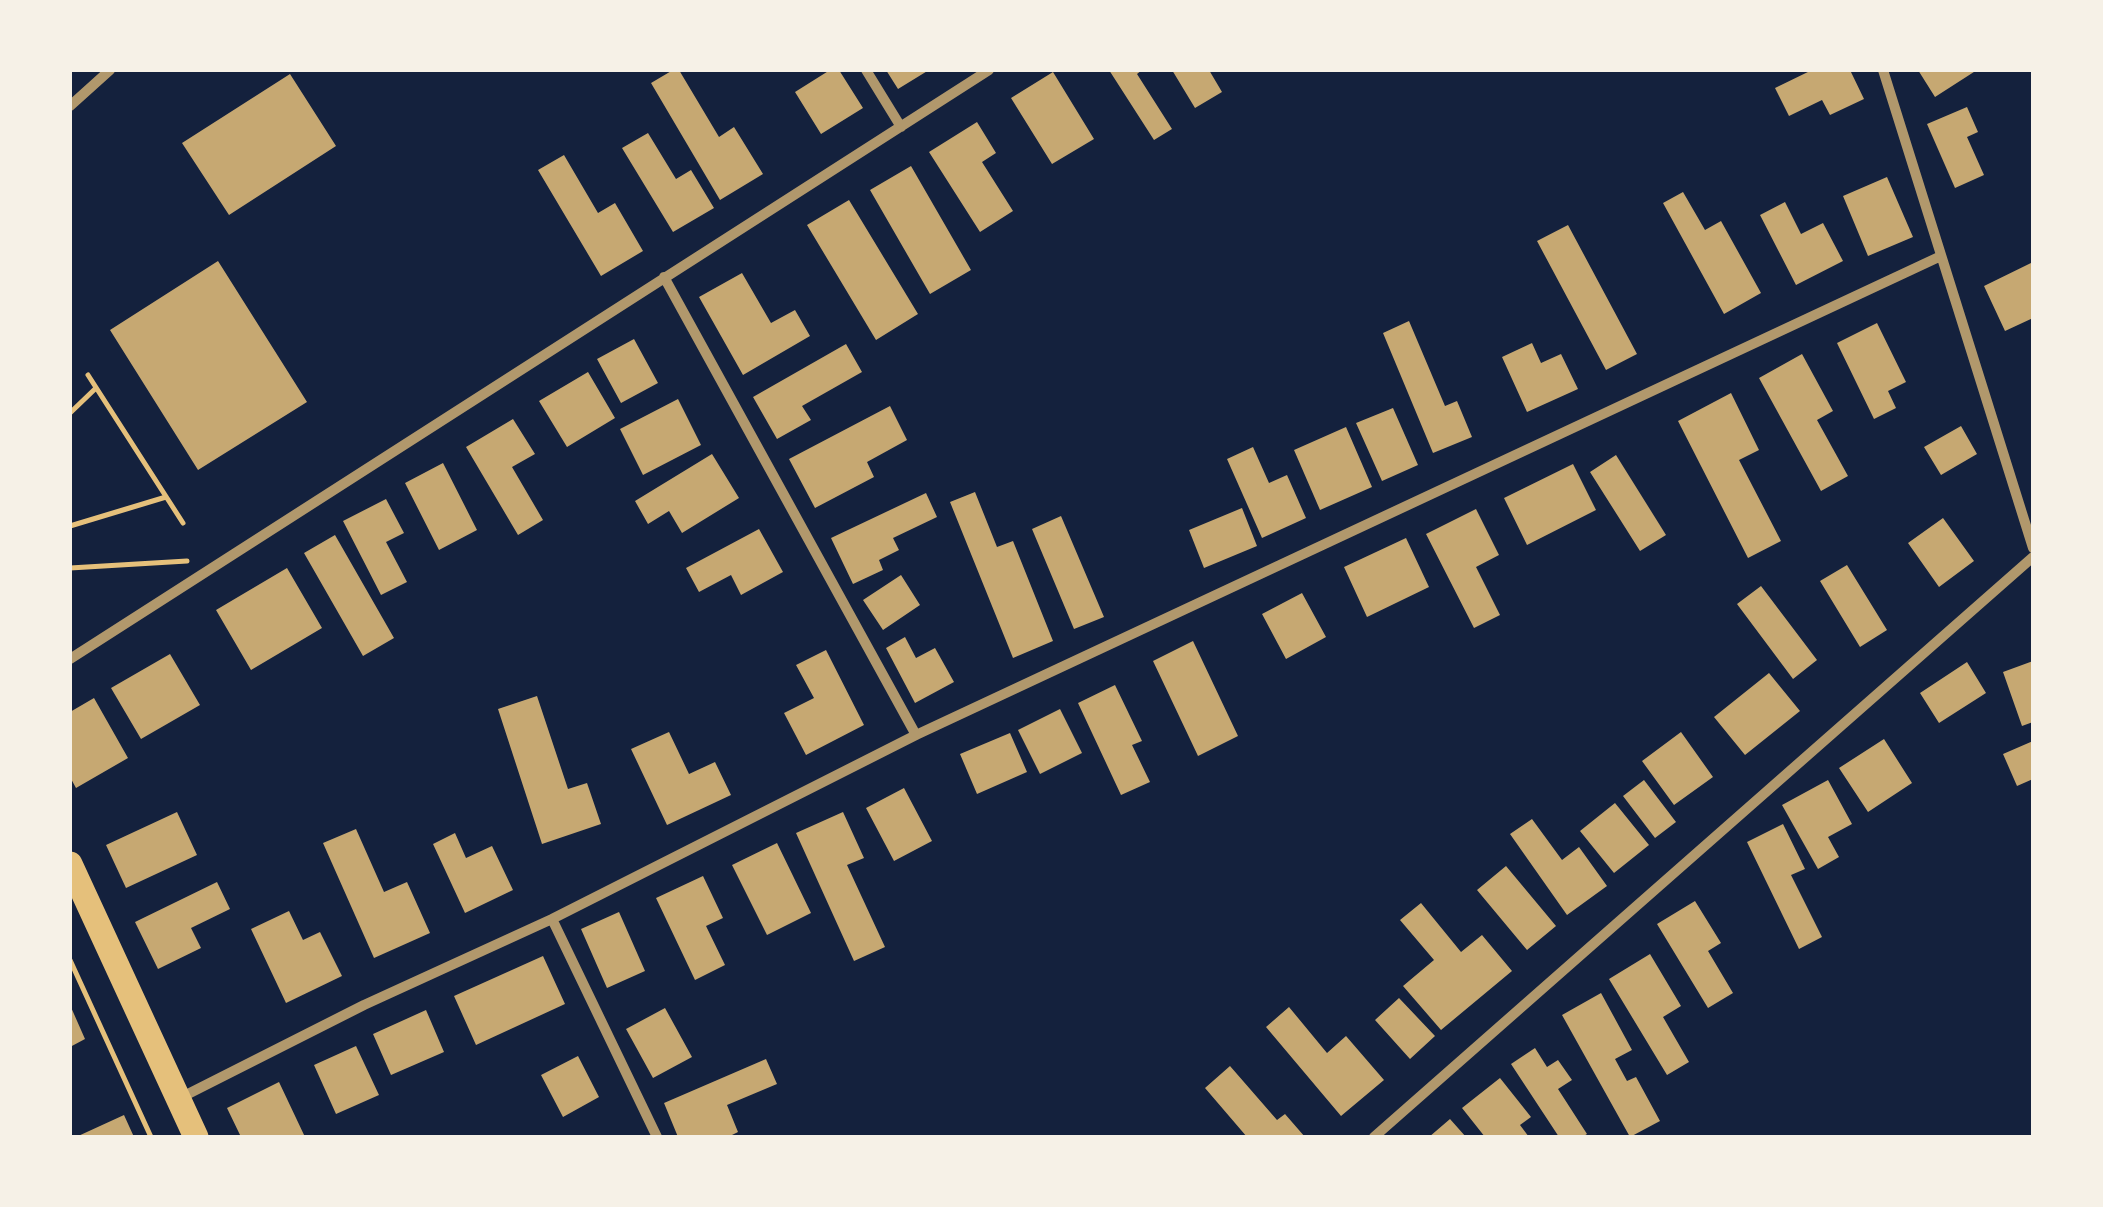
<!DOCTYPE html>
<html>
<head>
<meta charset="utf-8">
<style>
	body { margin:0 }
	#map { position:relative; width:2103px; height:1207px; overflow:hidden; background:#14213d; font-family:"Sofia Sans Condensed",sans-serif }
	canvas { display:block }
	.frame { position:absolute; inset:0; border:72px solid #f6f1e7; pointer-events:none }
</style>
</head>
<body>
<div id="map">
<canvas width="2103" height="1207"></canvas>
<div class="frame"></div>
</div>
<script>
const g = document.querySelector('canvas').getContext('2d');
g.lineJoin = 'round';
function fillPath(path, color) {
  g.fillStyle = color;
  g.fill(path, 'evenodd');
}
function stroke(path, color, width, dash) {
  g.strokeStyle = color;
  g.lineWidth = width;
  g.lineCap = dash ? 'butt' : 'round';
  g.setLineDash(dash || []);
  g.stroke(path);
}
const building = new Path2D(`
	M673 70H679L719 137 734 127 763 174 720 200 651 83Z
	M830 70H839L863 108 821 134 795 92Z
	M886 70H929L898 89Z
	M1109 70H1142L1137 74 1172 129 1154 140Z
	M1172 70H1209L1222 92 1195 108Z
	M1812 70H1850L1864 99 1830 115 1822 100 1789 116 1775 88Z
	M1918 70H1977L1935 97Z
	M1053 72 1094 139 1052 164 1011 98Z
	M290 74 336 146 229 215 182 143Z
	M1967 107 1978 132 1967 137 1984 175 1955 188 1927 124Z
	M977 122 996 153 982 162 1013 211 980 232 929 152Z
	M648 133 676 179 691 170 714 208 673 232 622 148Z
	M564 155 598 213 615 203 643 251 601 276 538 170Z
	M911 166 971 270 930 294 870 190Z
	M1887 177 1913 237 1868 256 1843 196Z
	M1683 192 1705 230 1721 221 1761 293 1724 314 1663 203Z
	M849 200 918 314 876 340 807 225Z
	M1785 202 1801 234 1823 223 1843 261 1796 285 1760 215Z
	M1568 225 1637 354 1606 370 1537 241Z
	M218 261 307 402 198 470 110 330Z
	M2033 262V318L2005 331 1984 286Z
	M742 273 771 323 795 310 810 336 743 375 699 297Z
	M1409 321 1445 406 1457 401 1472 437 1433 453 1383 333Z
	M1877 323 1906 382 1888 391 1896 408 1874 419 1837 343Z
	M634 339 658 383 621 403 597 359Z
	M1532 343 1541 363 1561 354 1578 389 1527 412 1502 357Z
	M846 344 862 372 802 406 811 420 777 439 753 397Z
	M1802 354 1833 411 1817 420 1848 476 1821 491 1759 378Z
	M588 372 615 418 567 447 539 401Z
	M1731 393 1759 450 1739 460 1781 541 1748 558 1678 421Z
	M678 399 701 445 643 475 620 429Z
	M890 406 907 440 867 462 874 477 815 508 789 459Z
	M1393 408 1418 465 1382 481 1356 423Z
	M513 419 535 454 512 467 543 520 518 535 466 447Z
	M1961 426 1977 454 1941 475 1924 447Z
	M1346 427 1372 487 1320 510 1294 450Z
	M1253 447 1269 483 1287 475 1306 518 1262 538 1227 459Z
	M712 454 739 498 682 533 669 511 648 524 635 501Z
	M1616 455 1666 535 1640 551 1590 472Z
	M443 463 477 530 439 550 405 483Z
	M1573 464 1596 510 1527 545 1504 498Z
	M975 492 997 547 1013 541 1053 641 1013 658 950 502Z
	M926 493 937 517 893 538 899 550 879 560 883 570 853 584 831 538Z
	M386 499 404 533 386 542 407 582 381 595 343 521Z
	M1242 508 1257 546 1204 568 1189 530Z
	M1476 509 1499 555 1476 567 1500 615 1474 628 1426 534Z
	M1061 516 1104 617 1074 629 1032 529Z
	M1943 518 1974 561 1939 587 1908 543Z
	M759 529 783 572 741 595 731 575 699 592 686 568Z
	M335 535 394 638 363 656 304 553Z
	M1406 538 1429 587 1367 617 1344 567Z
	M1847 565 1887 630 1860 647 1820 581Z
	M287 568 322 628 251 670 216 610Z
	M901 575 920 605 883 630 863 600Z
	M1761 586 1817 660 1793 679 1737 604Z
	M1302 593 1326 637 1286 659 1262 614Z
	M905 637 916 658 935 648 954 682 915 703 886 648Z
	M1193 641 1238 736 1198 756 1153 661Z
	M826 650 864 725 806 755 784 713 814 698 796 665Z
	M170 654 200 705 141 739 111 688Z
	M2033 661V722L2022 726 2003 672Z
	M1967 662 1986 693 1939 723 1920 693Z
	M1769 673 1800 711 1745 755 1714 717Z
	M1115 685 1142 741 1132 745 1150 782 1121 795 1078 703Z
	M537 696 568 789 587 783 601 824 542 844 498 709Z
	M94 698 128 758 76 788 70 777V712Z
	M1060 709 1082 753 1040 774 1018 730Z
	M669 732 689 774 715 762 731 795 667 825 631 749Z
	M1681 732 1713 777 1674 805 1642 761Z
	M1010 733 1027 772 977 794 960 754Z
	M1884 739 1912 783 1868 812 1839 768Z
	M2033 741V779L2017 786 2003 754Z
	M1644 780 1676 822 1655 838 1623 796Z
	M1828 780 1852 824 1828 837 1839 857 1818 869 1782 805Z
	M904 788 932 841 894 861 866 808Z
	M1615 803 1649 845 1614 873 1580 831Z
	M177 812 197 855 126 888 106 845Z
	M843 812 864 858 847 865 885 947 854 961 796 833Z
	M1532 819 1562 860 1579 847 1607 886 1567 915 1510 834Z
	M1783 824 1805 869 1791 875 1822 937 1799 949 1747 842Z
	M356 829 384 892 407 882 430 933 374 958 323 843Z
	M455 833 466 858 492 846 513 890 465 913 433 844Z
	M777 843 811 913 767 935 732 865Z
	M1506 866 1556 926 1527 950 1477 890Z
	M703 876 723 918 706 926 725 965 695 980 656 898Z
	M217 882 230 909 191 928 201 948 158 969 135 922Z
	M1695 901 1721 943 1708 951 1733 993 1708 1008 1657 924Z
	M1421 903 1461 952 1482 935 1512 971 1441 1030 1403 986 1434 960 1400 920Z
	M289 911 303 940 320 932 342 976 286 1003 251 929Z
	M619 912 645 971 607 988 581 929Z
	M1650 954 1681 1006 1663 1017 1689 1062 1667 1075 1609 979Z
	M543 956 565 1004 476 1045 454 996Z
	M1601 993 1632 1050 1615 1059 1627 1081 1636 1077 1660 1121 1630 1137 1562 1015Z
	M1399 998 1435 1036 1410 1059 1375 1020Z
	M70 1005 85 1039 70 1047Z
	M1289 1007 1327 1053 1346 1036 1384 1080 1341 1116 1266 1027Z
	M665 1008 692 1057 653 1078 626 1029Z
	M426 1010 444 1052 391 1075 373 1034Z
	M356 1046 379 1095 336 1114 314 1065Z
	M1535 1048 1547 1067 1558 1060 1572 1080 1558 1089 1587 1134 1582 1137H1559L1511 1064Z
	M578 1056 599 1097 563 1117 541 1075Z
	M766 1059 777 1084 727 1105 738 1132 728 1137H678L664 1103Z
	M1230 1066 1277 1120 1285 1114 1305 1137H1247L1205 1088Z
	M1500 1078 1531 1117 1520 1125 1529 1137H1485L1462 1108Z
	M279 1082 305 1137H241L227 1108Z
	M124 1115 134 1137H76Z
	M1450 1119 1466 1137H1429Z`);
const path = new Path2D(`
	M88 375 183 523
	M70 413 96 388
	M70 526 166 497
	M70 568 187 561
	M70 960 151 1137`);
const minor = new Path2D(`
	M866 70 901 127
	M1883 70 2033 548
	M70 106 110 70
	M664 277 916 735
	M70 659 989 70
	M552 919 657 1137
	M180 1098 364 1005 552 919 916 735 1941 256
	M1374 1137 2033 557`);
const primary = new Path2D(`
	M70 864 196 1137`);
fillPath(building, '#c6a872');
stroke(path, '#e5c07b', 5);
stroke(minor, '#b1986c', 10);
stroke(primary, '#e5c07b', 25);
</script>
</body>
</html>
